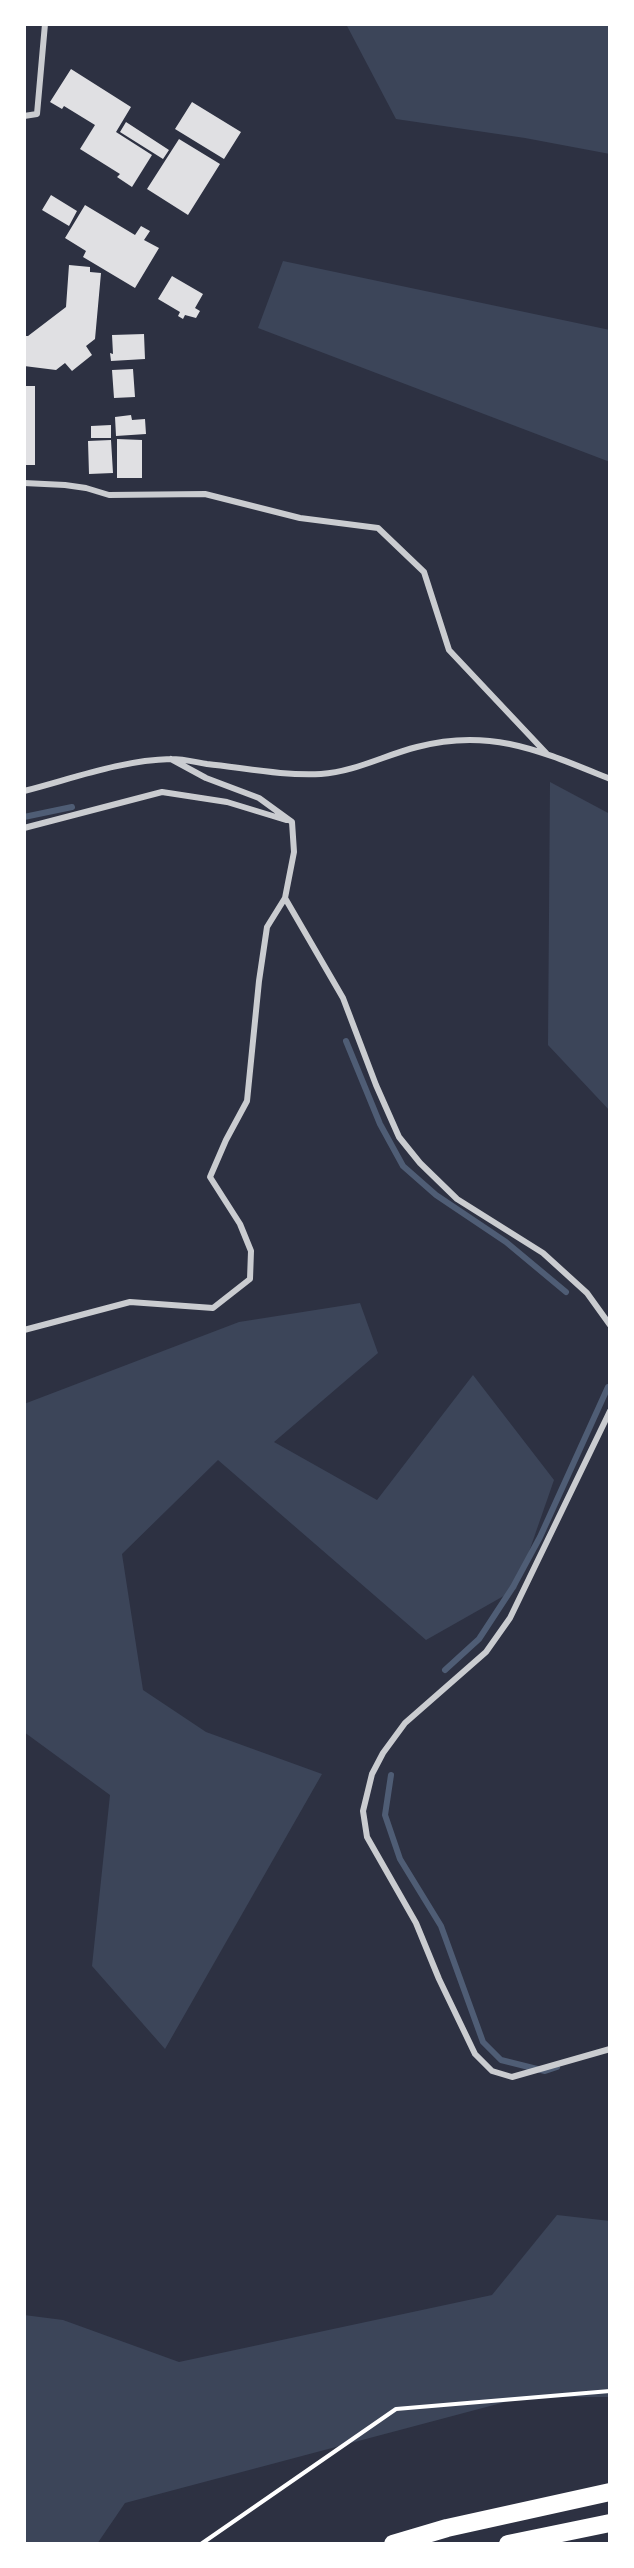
<!DOCTYPE html>
<html>
<head>
<meta charset="utf-8">
<style>
	body { margin:0 }
	#map { position:relative; width:634px; height:2568px; overflow:hidden; background:#2d3142; font-family:Commissioner,sans-serif }
	canvas { display:block }
	.frame { position:absolute; inset:0; border:26px solid #fff; pointer-events:none }
</style>
</head>
<body>
<div id="map">
<canvas width="634" height="2568"></canvas>
<div class="frame"></div>
</div>
<script>
const g = document.querySelector('canvas').getContext('2d');
g.lineJoin = 'round';
function fillPath(path, color) {
  g.fillStyle = color;
  g.fill(path, 'evenodd');
}
function stroke(path, color, width, dash) {
  g.strokeStyle = color;
  g.lineWidth = width;
  g.lineCap = dash ? 'butt' : 'round';
  g.setLineDash(dash || []);
  g.stroke(path);
}
const green = new Path2D(`
	M346 24H610V154L525 138 396 119Z
	M283 261 610 330V462L258 328Z
	M550 782 610 814V1111L548 1045Z
	M360 1303 378 1353 274 1442 377 1500 473 1375 554 1480 516 1589 426 1640 218 1460 122 1554 143 1690 206 1732 322 1774 165 2049 92 1966 110 1795 24 1732V1404L239 1322Z
	M557 2215 610 2221V2397H524L125 2503 97 2544H24V2315L63 2320 179 2362 492 2295Z`);
const stream = new Path2D(`
	M24 817 72 807
	M346 1041 380 1124 403 1166 436 1195 506 1242 566 1292
	M445 1670 479 1639 513 1587 540 1537 608 1387
	M391 1775 385 1815 400 1859 441 1926 483 2042 501 2060 545 2071 557 2067`);
const building = new Path2D(`
	M71 69 131 107 116 132 152 155 132 187 117 177 120 174 80 149 95 125 64 106 62 109 50 102Z
	M192 102 241 132 224 159 175 129Z
	M126 122 169 150 163 159 120 132Z
	M179 139 220 164 188 215 147 189Z
	M51 195 77 211 69 226 42 210Z
	M85 205 135 235 141 226 150 231 144 240 159 248 135 288 83 257 86 251 65 238Z
	M69 265 90 267V272L101 273 95 339 86 346 92 355 72 371 65 363 56 370 24 366V336H28L66 307Z
	M172 276 203 294 195 308 200 311 196 318 185 315 183 319 178 316 180 312 158 299Z
	M144 334 145 359 111 361 110 353 113 354 112 335Z
	M133 369 135 397 114 398 112 370Z
	M24 386H35V465H24Z
	M131 415 132 420 145 419 146 434 116 436 115 417Z
	M111 425V438H91V426Z
	M117 439 142 440V478H117Z
	M111 440 113 473 89 474 88 441Z`);
const path = new Path2D(`
	M201 2544 396 2409 610 2391`);
const minor = new Path2D(`
	M24 116 37 114 45 24
	M24 483 65 485 86 488 109 495 205 494 300 518 378 528 424 572 449 650 547 754
	M24 791C71 779 122 760 171 759 183 759 195 762 207 764 245 768 283 776 321 774 354 772 385 755 417 747 491 727 543 752 610 779
	M24 828 162 792 227 802 286 820
	M285 898 343 998 376 1085 399 1137 420 1163 457 1199 543 1253 587 1293 610 1325
	M24 1330 130 1302 213 1308 250 1279 251 1251 240 1224 210 1177 226 1140 247 1101 259 981 267 927 285 898 294 852 292 822 259 798 206 778 171 759
	M610 1411 510 1618 486 1652 405 1723 383 1753 372 1774 363 1811 367 1837 416 1923 439 1979 475 2054 492 2071 512 2077 610 2049`);
const motorway = new Path2D(`
	M393 2544 447 2528 610 2492
	M508 2544 610 2523`);
fillPath(green, '#3c4559');
stroke(stream, '#4f5d75', 6);
fillPath(building, '#e0e0e3');
stroke(path, '#fff', 4);
stroke(minor, '#caccd0', 6);
stroke(motorway, '#fff', 18);
</script>
</body>
</html>
